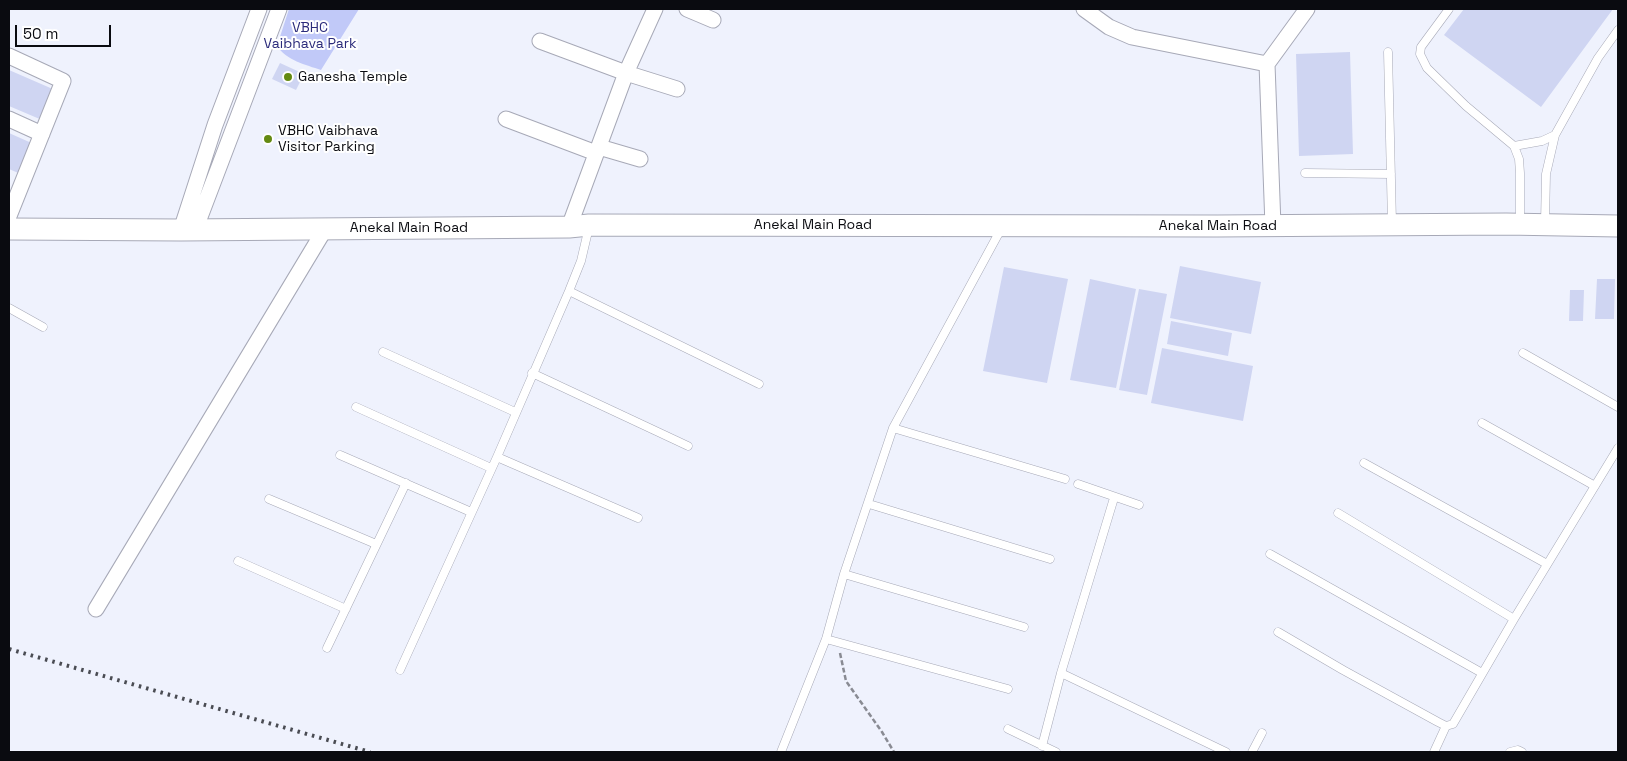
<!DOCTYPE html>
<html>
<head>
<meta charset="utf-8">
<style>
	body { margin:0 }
	#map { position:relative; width:1627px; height:761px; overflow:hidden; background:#eff2fd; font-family:"Space Grotesk",sans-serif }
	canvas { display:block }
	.frame { position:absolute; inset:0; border:10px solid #0a0b10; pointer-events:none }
	.scale { position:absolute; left:15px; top:25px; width:96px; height:22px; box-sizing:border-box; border:2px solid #0a0b10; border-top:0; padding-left:6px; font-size:15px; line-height:18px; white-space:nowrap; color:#0a0b10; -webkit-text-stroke:4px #fff; paint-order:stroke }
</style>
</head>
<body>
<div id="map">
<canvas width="1627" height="761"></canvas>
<div class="frame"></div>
<div class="scale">50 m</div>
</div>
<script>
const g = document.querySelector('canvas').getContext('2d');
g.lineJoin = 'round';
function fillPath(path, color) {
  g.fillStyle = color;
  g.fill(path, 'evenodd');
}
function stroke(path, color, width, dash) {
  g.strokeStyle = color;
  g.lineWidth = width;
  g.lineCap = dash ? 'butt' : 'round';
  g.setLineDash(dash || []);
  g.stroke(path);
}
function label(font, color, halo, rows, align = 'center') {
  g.font = font + ' "Space Grotesk",sans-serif';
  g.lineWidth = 4;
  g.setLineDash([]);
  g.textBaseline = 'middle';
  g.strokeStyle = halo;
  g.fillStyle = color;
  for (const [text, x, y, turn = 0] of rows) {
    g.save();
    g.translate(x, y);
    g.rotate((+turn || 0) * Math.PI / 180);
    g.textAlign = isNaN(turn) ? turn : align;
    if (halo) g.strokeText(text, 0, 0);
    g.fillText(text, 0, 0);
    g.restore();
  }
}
const green = new Path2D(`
	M289 9H359L321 70C306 65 286 60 277 46Z`);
const building = new Path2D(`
	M1464 9H1613L1541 107 1444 35Z
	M1350 52 1353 154 1299 156 1296 54Z
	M280 63 304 74 296 90 272 79Z
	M9 70 55 90 42 120 9 106Z
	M9 133 36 145 23 175 9 169Z
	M1180 266 1261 282 1251 334 1170 318Z
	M1004 267 1068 279 1047 383 983 371Z
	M1090 279 1136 289 1116 388 1070 380Z
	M1597 279H1615L1614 319H1595Z
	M1139 289 1167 294 1147 395 1119 390Z
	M1570 290H1584L1583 321H1569Z
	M1171 321 1232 333 1228 356 1167 344Z
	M1162 348 1253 366 1243 421 1151 403Z`);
const path = new Path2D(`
	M840 653 846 681 882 732 894 752`);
const lane = new Path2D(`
	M1449 9 1421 47 1420 54 1427 68 1466 106 1514 146 1519 159 1520 173V223
	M1388 52 1392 223
	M1514 146 1542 141 1555 135
	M1305 173 1391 174
	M1545 223 1546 174 1555 135 1598 58 1618 30
	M569 291 759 384
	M9 308 43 327
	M383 352 515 412
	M1523 353 1618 407
	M532 373 688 446
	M356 407 491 468
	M1482 423 1595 486
	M893 428 1065 479
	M340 455 471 512
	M497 457 638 518
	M1364 463 1547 564
	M1078 484 1139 505
	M1114 498 1061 673 1226 752
	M269 499 376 544
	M869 504 1050 559
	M1338 513 1514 619
	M1270 554 1482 673
	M238 561 346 609
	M844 574 1024 627
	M1278 632 1343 670 1438 722 1446 726 1453 724 1514 619 1618 448
	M826 639 1008 689
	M327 648 406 483
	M400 670 497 457 569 291 581 261 589 227
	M1008 729 1056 752
	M1042 746 1061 673
	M781 752 826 639 844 574 893 428 1001 229
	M1252 752 1262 733
	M1434 752 1446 726
	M1510 752 1518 750 1522 752`);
const street = new Path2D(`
	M687 9 713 20
	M1084 9 1109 27 1132 37 1267 64
	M540 41 626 73 677 89
	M9 56 63 81 9 216
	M9 119 42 134
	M506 119 596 153
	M599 147 640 159
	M1273 226 1267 64 1307 9
	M569 227 626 73 655 9
	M181 230 215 125 259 9
	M195 230 279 9
	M96 609 325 229`);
const secondary = new Path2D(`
	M9 229 181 230 569 227 589 225 1217 226 1506 224 1618 226`);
const rail = new Path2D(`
	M9 649 370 752`);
const markers = [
	[288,77,5,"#648a12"],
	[268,139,5,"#648a12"]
];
const parkNames = [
	["VBHC",310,28],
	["Vaibhava Park",310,44]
];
const poiNames = [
	["Ganesha Temple",298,77],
	["VBHC Vaibhava",278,131],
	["Visitor Parking",278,147]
];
const streetNames = [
	["Anekal Main Road",813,225],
	["Anekal Main Road",1218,226],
	["Anekal Main Road",409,228]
];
fillPath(green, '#c1c9f8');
fillPath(building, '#cfd5f2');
stroke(lane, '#a7a9b7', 9);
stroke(street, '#a7a9b7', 17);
stroke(secondary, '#a7a9b7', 23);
stroke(path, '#898b93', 2.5, [5, 2.5]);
stroke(lane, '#fff', 8);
stroke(street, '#fff', 15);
stroke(secondary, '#fff', 21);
stroke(rail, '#4a4c53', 4, [2.5, 5]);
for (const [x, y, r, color] of markers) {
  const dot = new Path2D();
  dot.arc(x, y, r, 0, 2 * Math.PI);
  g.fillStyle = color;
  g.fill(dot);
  stroke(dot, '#fff', 2);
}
label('14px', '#2b2b7b', '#fff', parkNames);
label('14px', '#0a0b10', '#fff', poiNames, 'left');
label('14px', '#0a0b10', '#fff', streetNames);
</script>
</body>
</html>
